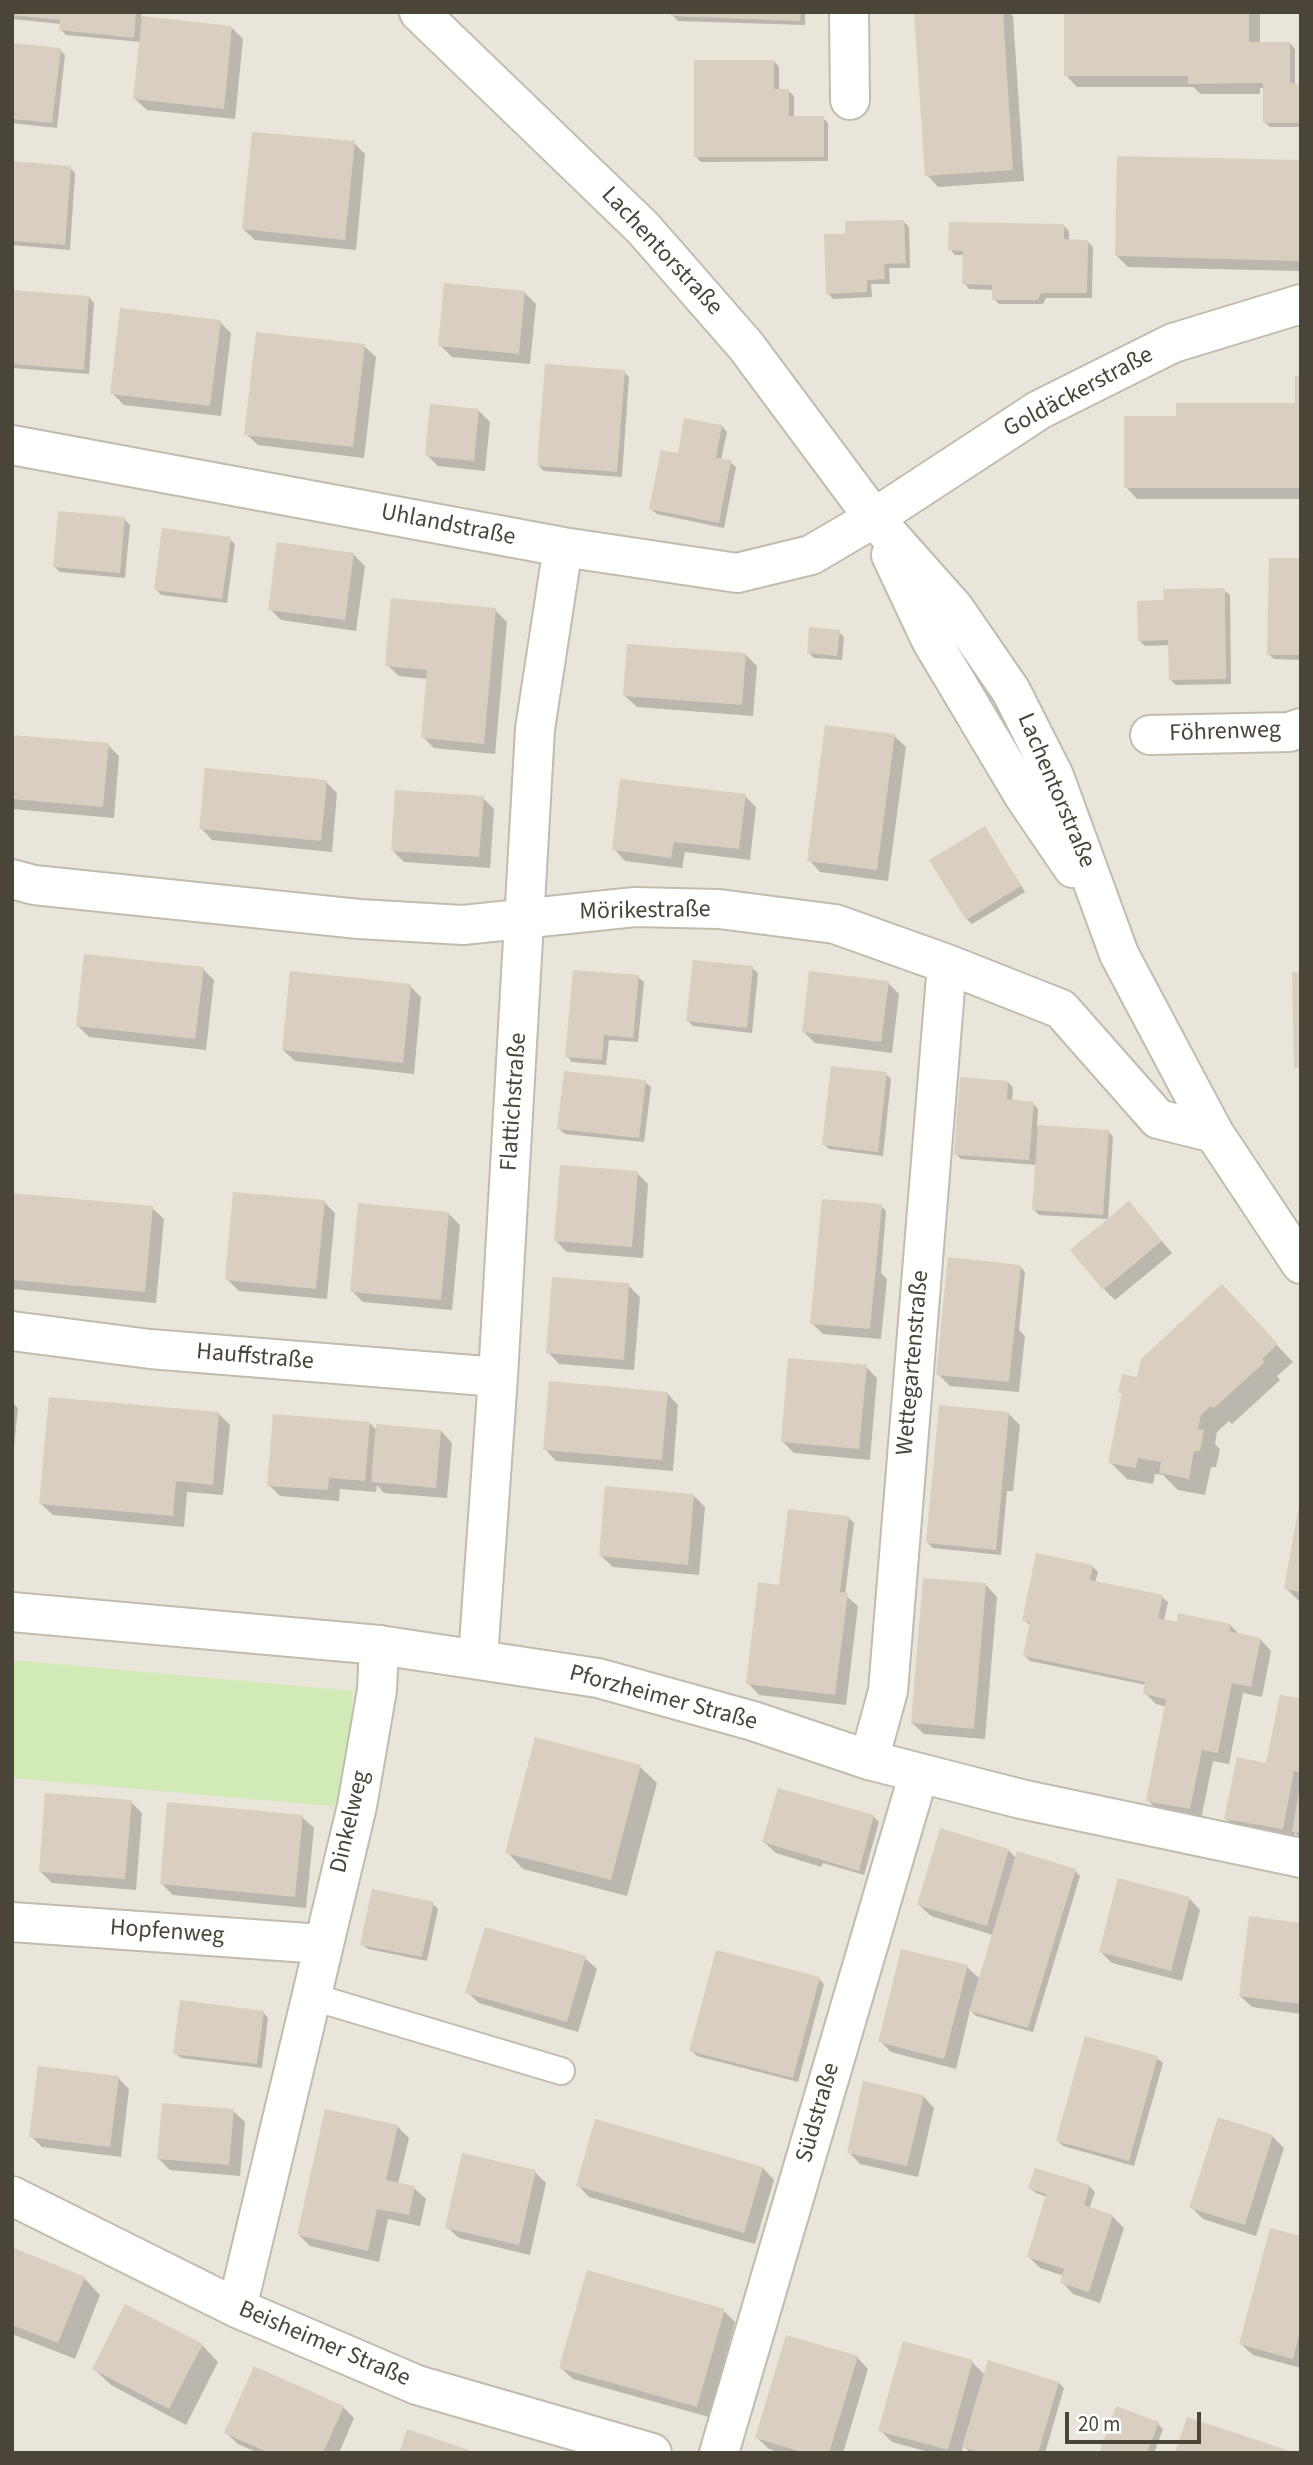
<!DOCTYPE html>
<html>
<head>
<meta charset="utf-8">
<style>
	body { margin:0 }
	#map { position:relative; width:1313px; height:2465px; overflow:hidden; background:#f6f3ec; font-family:"Source Sans 3",sans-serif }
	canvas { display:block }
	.frame { position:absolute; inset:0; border:14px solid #4b4439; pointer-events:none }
	.scale { position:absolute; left:1065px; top:2412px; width:136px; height:32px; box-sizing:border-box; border:4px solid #4b4439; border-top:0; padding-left:9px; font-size:21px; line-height:24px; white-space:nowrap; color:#4b4439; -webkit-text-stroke:5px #fff; paint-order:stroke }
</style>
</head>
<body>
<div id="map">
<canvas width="1313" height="2465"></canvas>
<div class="frame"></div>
<div class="scale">20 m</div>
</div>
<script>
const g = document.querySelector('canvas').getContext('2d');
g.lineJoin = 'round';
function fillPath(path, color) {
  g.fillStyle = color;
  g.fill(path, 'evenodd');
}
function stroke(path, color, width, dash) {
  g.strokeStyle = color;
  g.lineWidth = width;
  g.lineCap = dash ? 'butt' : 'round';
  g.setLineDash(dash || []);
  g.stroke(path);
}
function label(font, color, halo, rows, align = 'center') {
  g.font = font + ' "Source Sans 3",sans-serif';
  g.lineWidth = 6;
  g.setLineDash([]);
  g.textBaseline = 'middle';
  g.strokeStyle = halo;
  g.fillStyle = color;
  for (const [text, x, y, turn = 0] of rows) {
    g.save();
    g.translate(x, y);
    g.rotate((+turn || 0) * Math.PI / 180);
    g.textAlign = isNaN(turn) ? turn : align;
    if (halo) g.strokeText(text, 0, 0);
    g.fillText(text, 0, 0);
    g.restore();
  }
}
const residential = new Path2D(`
	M12 12H1301V2453H12Z`);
const green = new Path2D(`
	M12 1660 353 1691 343 1807 12 1778Z`);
const shadow = new Path2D(`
	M12 12H142L141 18 232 28 243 39 235 119 147 110 135 99 141 42 66 35 61 30V24L12 19Z
	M673 12H805V25L678 21 673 16Z
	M916 12H1009L1013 16 1024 181 938 187 927 175Z
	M1066 12H1260V44L1290 43 1295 49V85L1301 86V127H1270L1264 122V88H1260V94H1201L1193 87H1077L1066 75Z
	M12 44 60 50 65 55 57 128 12 123Z
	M774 61 779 67V91H789L794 96V118H823L828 123V161L701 162 696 157Z
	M354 143 365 154 356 250 255 240 243 229Z
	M1301 162V271L1128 267 1117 256Z
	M12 163 70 168 75 173 70 250 12 245Z
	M904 222 909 227 910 268H889L890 284H871L872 297 833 299 828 293 847 235Z
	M1064 226 1069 231V241H1087L1093 247 1092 298H1046L1043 304H999L994 299V290L969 289 964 283V255H955L950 249Z
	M12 292 89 297 94 303 89 374 12 368Z
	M524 292 536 304 530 364 452 357 440 345Z
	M220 322 231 333 221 416 124 405 112 393Z
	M364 346 376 357 364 458 258 445 246 434Z
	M624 372 629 377 622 477 544 471 539 466Z
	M1301 378V499H1137L1126 487 1178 418 1296 404Z
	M478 410 490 422 485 471 438 466 427 455Z
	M722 426 727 432 721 460 730 462 736 467 724 528 657 514 651 509 679 455Z
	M124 519 130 525 125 578 60 572 55 567Z
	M230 539 235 544 227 603 161 595 156 589Z
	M353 554 365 566 356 631 281 620 270 609Z
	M1301 560V660L1274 659 1268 654Z
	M1224 590 1230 595 1231 684 1176 685 1170 679V645L1145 646 1139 640 1166 602Z
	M495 610 507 622 495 754 434 748 423 737 428 679 399 676 387 665Z
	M839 632 844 637 842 660 814 658 808 652Z
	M746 655 757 666 753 716 637 707 625 696Z
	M12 736 108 745 119 756 114 818 12 809Z
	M894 736 906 747 888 881 820 872 809 860Z
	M326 782 337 793 332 852 212 840 201 828Z
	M745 796 756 807 750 860 685 852 682 868 625 861 614 849Z
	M483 798 494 809 490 868 404 862 393 851Z
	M985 828 1025 892 972 924 967 919Z
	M752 968 758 973 752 1033 693 1026 688 1021Z
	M203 969 214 980 206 1050 89 1037 78 1026Z
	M638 977 644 982 638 1042 609 1040 606 1065 572 1062 567 1056Z
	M888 983 899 994 892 1053 815 1043 803 1031Z
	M410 986 421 997 414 1074 295 1061 283 1050Z
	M886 1074 891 1079 883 1156 829 1149 824 1144Z
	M645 1082 651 1087 644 1142 565 1134 559 1129Z
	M1008 1082 1013 1088 1012 1102 1033 1103 1038 1109 1037 1127 1108 1131 1113 1137 1108 1219 1039 1215 1034 1210 1037 1165 961 1159 956 1154Z
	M637 1173 648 1184 643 1258 567 1252 556 1241Z
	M12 1195 152 1208 164 1219 156 1303 12 1289Z
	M324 1202 335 1213 327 1299 239 1291 227 1279Z
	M881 1206 886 1211 881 1273 887 1279 881 1339 823 1334 812 1323Z
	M448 1213 460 1225 452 1310 363 1302 352 1291Z
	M1140 1215 1172 1253 1115 1300 1104 1289Z
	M1020 1266 1025 1272 1019 1330 1025 1336 1019 1392 950 1386 938 1374Z
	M628 1285 640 1297 634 1370 559 1364 548 1352Z
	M1238 1304 1293 1362 1277 1376 1280 1380 1232 1424 1229 1421 1217 1432 1215 1444 1220 1449 1216 1467H1211L1205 1495 1178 1490 1163 1475 1155 1474 1153 1484 1127 1479 1110 1462 1123 1396 1120 1392Z
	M866 1367 877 1378 870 1460 794 1453 783 1442Z
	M667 1393 678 1405 673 1471 556 1461 545 1449Z
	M12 1402 18 1408 12 1467Z
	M218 1413 230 1425 223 1495 187 1492 184 1527 53 1515 41 1504Z
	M1008 1413 1020 1425 1013 1491H1007L1001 1555 933 1548 928 1543Z
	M370 1423 377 1431H441L452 1443 447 1498 384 1493 377 1485 376 1492 340 1489 339 1501 280 1496 269 1485Z
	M694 1496 705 1507 699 1575 613 1567 601 1556Z
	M1301 1507V1603L1286 1588Z
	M849 1518 854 1523 845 1595 858 1606 846 1705 759 1695 748 1683 780 1586Z
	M1092 1566 1098 1572 1095 1583 1162 1597 1168 1602 1164 1621 1230 1625 1240 1635 1260 1639 1271 1651 1262 1697 1243 1693 1229 1764 1213 1761 1201 1819 1159 1812 1148 1800 1167 1707 1156 1704 1145 1693 1146 1685 1030 1661 1025 1656 1031 1626 1024 1620Z
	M986 1585 997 1597 985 1739 924 1734 912 1723Z
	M1301 1700V1839L1295 1833 1294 1839 1238 1830 1226 1819 1267 1765Z
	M640 1767 657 1783 627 1896 523 1869 507 1852Z
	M131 1802 142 1813 136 1890 52 1883 41 1872Z
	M302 1817 314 1828 306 1908 173 1895 161 1883Z
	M874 1817 879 1822 864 1875 823 1863 821 1867 776 1853 764 1842Z
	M1008 1850 1016 1858 1075 1871 1080 1876 1033 2032 976 2016 970 2010 956 2069 891 2052 880 2041 967 1967 980 1979 993 1935 931 1916 919 1905Z
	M1189 1898 1200 1910 1182 1981 1112 1963 1101 1952Z
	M433 1904 438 1909 427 1961 368 1949 362 1944Z
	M1301 1925V2014L1252 2007 1240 1996Z
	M585 1958 597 1969 578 2032 479 2003 467 1992Z
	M819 1979 824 1984 798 2082 697 2056 691 2050Z
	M263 2012 268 2018 262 2068 181 2058 175 2053Z
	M1157 2058 1163 2063 1134 2166 1063 2146 1058 2141Z
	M118 2078 129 2089 121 2157 42 2147 31 2136Z
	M923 2096 934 2108 918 2177 860 2164 849 2152Z
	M233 2111 245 2122 240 2176 170 2170 158 2158Z
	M397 2126 409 2138 398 2184 414 2188 426 2199 420 2226 388 2219 379 2262 310 2246 299 2235Z
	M1272 2136 1284 2148 1256 2236 1203 2219 1191 2207Z
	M763 2168 774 2180 755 2244 589 2197 578 2185Z
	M535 2172 546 2183 530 2255 459 2238 447 2227Z
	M1089 2186 1095 2192 1089 2209 1112 2216 1124 2228 1100 2303 1073 2294 1062 2282 1064 2276 1040 2268 1029 2257 1047 2197 1036 2193 1030 2188Z
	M1301 2238V2368L1253 2355 1241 2344Z
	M12 2258 84 2278 100 2295 75 2359 12 2334Z
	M724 2311 735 2322 709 2417 573 2379 561 2368Z
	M202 2345 218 2362 186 2425 111 2385 94 2369Z
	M857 2357 868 2369 843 2453H780L769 2449 757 2438Z
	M972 2362 985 2375 1059 2383 1064 2388 1045 2453H971L963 2446 962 2453H932L892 2442 880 2430Z
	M343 2407 354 2418 339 2453H258L238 2444 226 2433Z
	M1158 2424 1163 2429 1154 2453H1101Z`);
const building = new Path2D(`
	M12 12H136L134 38 59 30 60 20 12 15Z
	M671 12H801L800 21 671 16Z
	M914 12H1003L1013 170 925 176Z
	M1064 12H1249V42H1290V83L1301 84V123H1263V83L1188 84V76H1064Z
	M142 16 232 26 224 109 133 99Z
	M12 43 61 48 52 123 12 119Z
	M694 60H774V89H789V116H824V157H694Z
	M252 132 355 141 345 240 242 229Z
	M1117 156 1301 160V261L1115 256Z
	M12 161 71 166 65 245 12 241Z
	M904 220 906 263 884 264 885 279 867 280V292L826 294 824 234H845V221Z
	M949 222 1064 224V239L1088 240 1087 293H1041L1038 300H992V285L962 284 963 251 948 250Z
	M444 283 525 291 519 354 438 346Z
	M12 290 89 296 84 370 12 364Z
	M120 308 221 320 210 406 110 394Z
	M256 332 365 344 353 447 244 435Z
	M545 364 625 370 617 472 537 466Z
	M1295 376H1301V488H1124V416H1176V403H1295Z
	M430 404 479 409 474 461 425 456Z
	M684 418 722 425 716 458 731 460 719 523 649 509 661 450 678 453Z
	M58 511 125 517 120 573 53 567Z
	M162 528 231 537 222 599 154 590Z
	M277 542 354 553 345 620 268 610Z
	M1269 558H1301V655H1267Z
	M1225 588 1226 679 1169 680 1168 640 1138 641 1137 601 1164 600 1163 589Z
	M391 598 496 608 484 744 421 738 427 670 385 666Z
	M809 627 840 630 837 656 807 653Z
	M627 644 746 653 742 705 623 696Z
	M825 725 895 734 877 870 807 861Z
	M12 735 109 743 103 807 12 799Z
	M205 768 327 780 321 841 199 829Z
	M620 779 746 794 739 849 674 842 671 858 612 850Z
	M395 790 484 796 479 857 391 851Z
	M985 826 1021 886 966 920 929 860Z
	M84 954 204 967 195 1039 76 1026Z
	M693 960 753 966 747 1028 686 1021Z
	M573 970 639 975 633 1038 604 1035 602 1060 565 1057Z
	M290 971 411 984 403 1063 282 1050Z
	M809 971 889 981 881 1042 802 1032Z
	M1292 972H1301V1067L1294 1068Z
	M831 1066 887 1072 878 1152 822 1145Z
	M564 1071 646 1080 639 1138 557 1129Z
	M960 1077 1008 1081 1007 1099 1034 1102 1029 1160 954 1155Z
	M1038 1125 1109 1130 1103 1215 1032 1210Z
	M560 1165 638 1171 632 1247 554 1241Z
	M233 1192 325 1200 316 1289 225 1280Z
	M12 1193 153 1206 145 1292 12 1280Z
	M822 1199 882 1204 870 1329 810 1324Z
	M1129 1201 1162 1241 1103 1290 1070 1250Z
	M358 1203 449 1212 441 1300 350 1292Z
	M948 1257 1021 1265 1009 1382 936 1375Z
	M552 1277 629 1283 624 1360 546 1353Z
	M1222 1284 1278 1344 1262 1359 1265 1362 1214 1408 1211 1406 1201 1415 1198 1429 1204 1430 1200 1451H1194L1189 1479 1159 1473 1161 1462 1138 1458 1136 1468 1108 1463 1122 1393H1118L1122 1374 1137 1377 1141 1359Z
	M788 1358 867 1365 859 1449 781 1442Z
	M549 1381 668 1392 662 1460 543 1450Z
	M49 1397 219 1412 213 1485 176 1481 173 1516 39 1504Z
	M939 1405 1009 1412 996 1550 926 1543Z
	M273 1414 370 1422 365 1481 329 1478 328 1490 267 1486Z
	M376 1424 441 1430 436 1488 371 1482Z
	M605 1486 694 1494 688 1565 599 1556Z
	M1299 1505H1301V1592L1284 1589Z
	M788 1509 849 1516 840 1592 848 1593 835 1695 746 1684 758 1582 779 1585Z
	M1036 1553 1093 1565 1090 1580 1163 1595 1158 1618 1177 1622 1178 1613 1231 1624 1229 1631 1261 1638 1251 1687 1232 1683 1218 1753 1202 1750 1190 1809 1146 1801 1166 1699 1143 1694 1145 1682 1023 1656 1030 1622 1022 1621Z
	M923 1578 986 1583 974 1729 911 1723Z
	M1280 1695 1301 1698V1772L1294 1771 1283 1829 1224 1819 1237 1757 1266 1763Z
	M535 1737 641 1765 611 1880 505 1853Z
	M778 1788 874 1815 859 1871 762 1842Z
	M1299 1791H1301V1833L1292 1832Z
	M45 1793 132 1800 125 1879 39 1872Z
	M167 1802 303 1815 295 1897 160 1884Z
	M940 1828 1009 1849 987 1926 917 1905Z
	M1017 1851 1076 1869 1028 2028 969 2011Z
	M1118 1878 1190 1897 1171 1971 1099 1952Z
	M372 1889 434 1902 422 1957 360 1945Z
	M1249 1916 1301 1923V2004L1239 1996Z
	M485 1927 586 1956 567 2022 465 1993Z
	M901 1949 968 1965 944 2059 878 2042Z
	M716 1950 820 1977 793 2078 689 2051Z
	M180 2000 264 2011 257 2064 173 2054Z
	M1085 2036 1158 2056 1129 2161 1056 2141Z
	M38 2066 119 2076 110 2147 29 2137Z
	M863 2081 924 2095 907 2166 847 2153Z
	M162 2103 234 2109 229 2165 157 2159Z
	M325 2109 398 2125 386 2180 415 2186 409 2215 377 2209 368 2251 297 2235Z
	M1218 2117 1273 2135 1245 2225 1189 2208Z
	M595 2119 763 2167 744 2233 576 2186Z
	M462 2153 536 2170 519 2245 445 2228Z
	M1035 2168 1090 2185 1084 2205 1113 2215 1089 2292 1060 2283 1064 2269 1027 2257 1046 2194 1028 2188Z
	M1270 2228 1301 2236V2328L1293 2359 1239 2344Z
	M14 2248 85 2277 58 2343 12 2325V2253Z
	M587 2270 725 2309 697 2407 559 2368Z
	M125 2304 203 2344 169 2409 92 2369Z
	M786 2335 858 2356 829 2453H805L755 2438Z
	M903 2341 973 2360 948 2450 878 2431Z
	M988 2360 1059 2382 1038 2453H981L962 2447Z
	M254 2366 344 2406 323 2453H269L224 2433Z
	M1116 2406 1159 2422 1147 2453H1099Z
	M1187 2417 1293 2452V2453H1175Z
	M407 2429 475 2452V2453H399Z`);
const service = new Path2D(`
	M313 1997 561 2071`);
const minor = new Path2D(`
	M419 12 643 228 746 346 874 518 954 608 1011 691 1054 776 1119 954 1129 973 1214 1133 1301 1264
	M849 12 850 100
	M12 445 563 547 737 573 811 555 874 518 1039 410 1173 343 1301 304
	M891 555 931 640 1024 796 1073 868
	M1150 735 1289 732 1301 728
	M12 879 34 885 359 919 463 925 635 907 719 909 835 924 947 964 1061 1009 1158 1119 1214 1133
	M12 1331 150 1349 498 1377
	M478 1658 498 1377 535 729 563 547
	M869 1760 888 1691 947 964
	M12 1922 322 1944
	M12 2196 237 2308 417 2385 652 2453
	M237 2308 357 1806 377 1690 379 1645
	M719 2453 919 1773`);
const tertiary = new Path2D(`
	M12 1612 379 1645 598 1678 753 1721 869 1760 1021 1799 1301 1858`);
const streetNames = [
	["Lachentorstraße",661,252,47],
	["Goldäckerstraße",1079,393,-28],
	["Uhlandstraße",448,526,11],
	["Föhrenweg",1225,733,-2],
	["Lachentorstraße",1055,791,67],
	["Mörikestraße",645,912,-1],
	["Flattichstraße",515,1102,-86],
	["Hauffstraße",255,1358,5],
	["Wettegartenstraße",914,1363,-85],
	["Pforzheimer Straße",663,1699,15],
	["Dinkelweg",351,1822,-77],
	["Hopfenweg",167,1933,4],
	["Südstraße",819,2113,-74],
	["Beisheimer Straße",324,2345,23]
];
fillPath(residential, '#eae5da');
fillPath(green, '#d2eab5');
fillPath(shadow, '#0003');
fillPath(building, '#d8cfc1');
stroke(service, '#c2bbae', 30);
stroke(minor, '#c2bbae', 42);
stroke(tertiary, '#c2bbae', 42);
stroke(service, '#fff', 26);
stroke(minor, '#fff', 38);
stroke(tertiary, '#fff', 38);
label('24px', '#4b4439', '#fff', streetNames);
</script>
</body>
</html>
